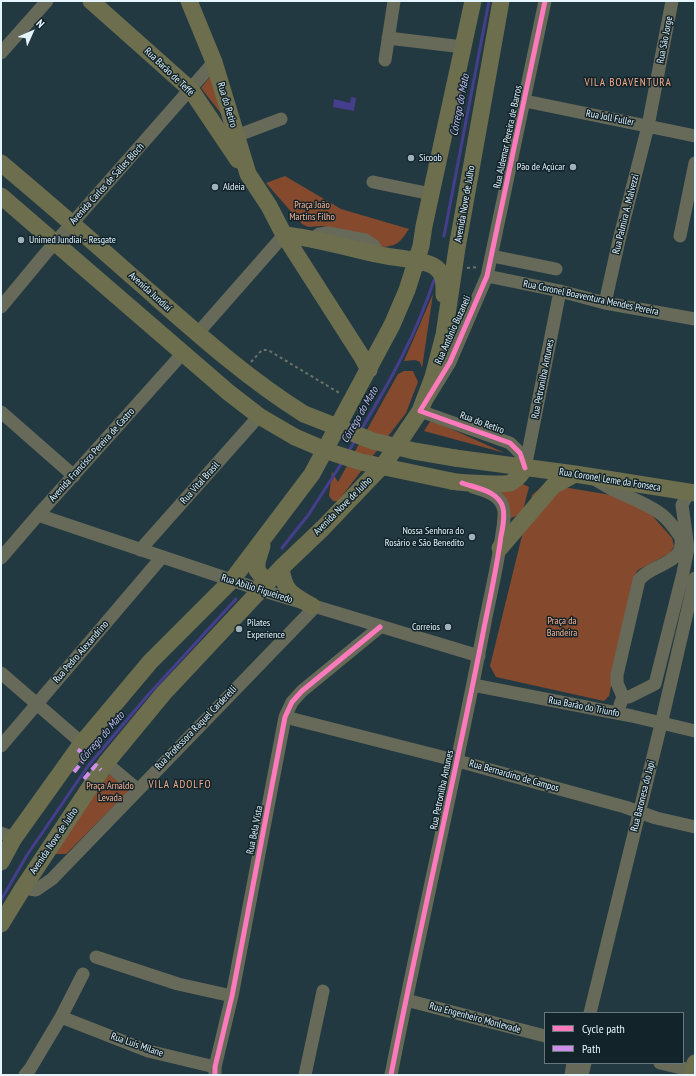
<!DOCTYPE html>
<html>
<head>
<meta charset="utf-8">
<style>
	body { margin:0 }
	#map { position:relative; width:696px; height:1076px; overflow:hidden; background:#223941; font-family:"PT Sans Narrow",sans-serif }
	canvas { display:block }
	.frame { position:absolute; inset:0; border:2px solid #e4f5fd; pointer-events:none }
	.legend { position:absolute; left:544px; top:1012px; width:140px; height:52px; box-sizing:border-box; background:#12232a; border:1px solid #66777e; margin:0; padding:5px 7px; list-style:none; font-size:12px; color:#e4f5fd }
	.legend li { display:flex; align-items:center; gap:8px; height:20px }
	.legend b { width:20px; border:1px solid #66777e }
	.north { position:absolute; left:12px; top:12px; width:40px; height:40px; -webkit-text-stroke:3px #12232a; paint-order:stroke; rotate:45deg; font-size:11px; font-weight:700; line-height:16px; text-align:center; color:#e4f5fd }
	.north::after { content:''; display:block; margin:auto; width:14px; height:18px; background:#e4f5fd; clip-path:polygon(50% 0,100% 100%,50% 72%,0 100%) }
</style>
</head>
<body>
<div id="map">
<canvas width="696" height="1076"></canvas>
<div class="frame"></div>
<ul class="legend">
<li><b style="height:5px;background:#fd7abc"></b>Cycle path</li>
<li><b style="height:5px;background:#ce8fe9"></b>Path</li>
</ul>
<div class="north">N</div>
</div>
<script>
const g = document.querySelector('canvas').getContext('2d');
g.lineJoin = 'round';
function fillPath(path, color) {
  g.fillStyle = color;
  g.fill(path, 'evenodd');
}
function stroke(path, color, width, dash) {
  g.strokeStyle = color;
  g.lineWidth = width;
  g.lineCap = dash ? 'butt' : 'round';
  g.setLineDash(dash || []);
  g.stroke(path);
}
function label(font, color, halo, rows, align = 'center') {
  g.font = font + ' "PT Sans Narrow",sans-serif';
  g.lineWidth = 3;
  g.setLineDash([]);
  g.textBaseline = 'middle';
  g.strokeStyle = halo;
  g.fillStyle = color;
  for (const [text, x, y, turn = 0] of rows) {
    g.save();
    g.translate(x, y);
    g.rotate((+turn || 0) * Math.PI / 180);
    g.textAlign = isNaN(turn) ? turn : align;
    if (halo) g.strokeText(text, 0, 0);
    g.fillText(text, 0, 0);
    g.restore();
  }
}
const green = new Path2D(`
	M213 73 227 121 201 88Z
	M285 176 341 209 409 229C400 242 398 246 382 247L369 237 322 226 308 227 302 224 266 183Z
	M433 294 422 368 420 362 415 360 404 361Z
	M404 371H413L418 382 406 413 338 501H333L329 496 332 472 338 482 398 374Z
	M431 420 505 453 424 431Z
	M519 482 529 487 522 514 497 523 501 490Z
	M545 484 623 497 649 512 672 538 674 546 670 553 638 570 633 578 609 696 604 701 496 677 490 666 532 495Z
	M109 774 130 790 66 854H55L57 843Z`);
const water = new Path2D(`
	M351 97 356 98 354 111 333 107 334 99 350 103Z`);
const stream = new Path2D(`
	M444 236 489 1
	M361 430C389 383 417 333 434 280
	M348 453 355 440
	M282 548 309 514 343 461
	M1 900 27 855 88 766 148 695 236 599`);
const path = new Path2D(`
	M467 268 478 267
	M251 362 262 350H268L341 394`);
const minor = new Path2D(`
	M388 38 463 47
	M1 53 47 1
	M385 60 394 1
	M525 101 695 136
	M236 136 281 119
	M373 182 431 194
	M680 236 695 163
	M314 238 319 234 328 233 365 240 374 246 380 255
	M492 256 556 269
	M487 276 560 291 605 303 695 319
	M605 303 620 236 648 126 672 1
	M1 307 45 254 214 62
	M197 334 284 235
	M1 412 74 476
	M525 468 520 453 510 443 420 411 450 362 487 276 545 1
	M525 468 560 291
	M595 479C615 494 641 499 661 514 672 522 678 534 686 545
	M38 515 261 590 479 656
	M140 550 259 416
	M1 558 38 515 183 353
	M1 673 82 743
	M473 685 632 716 695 731
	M623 697H629L655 684 683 573 688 548 682 505 689 492
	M620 705 623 697 617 683V675L639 580C651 564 684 564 681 540
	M285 717 458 761 625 807 656 818 695 827
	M1 746 162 557
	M106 763 137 789
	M1 833 14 838
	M23 888 36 890 52 879 315 607
	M96 957 178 984 232 996
	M406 1000 545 1036
	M590 1013 663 716 695 578
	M61 1017 148 1051 215 1067
	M660 1063 695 1071
	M25 1075 30 1069 61 1017 83 974
	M215 1075V1067L232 996 285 717 292 702 302 691 380 627
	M305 1075 323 991
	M391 1075C421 922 457 770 486 617 492 589 498 562 502 534 503 525 506 515 503 507 499 494 485 491 473 487
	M571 1075 573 1063
	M582 1075 585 1063`);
const major = new Path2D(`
	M91 1 191 90 238 160
	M189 1 214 62 248 174 269 206 284 235 362 357 369 370
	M1 163C46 201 90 239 134 278 189 326 242 375 304 414
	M1 196 228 392 259 416 295 437
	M284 235C318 238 349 249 381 255 394 258 426 260 435 267 445 274 444 284 444 295
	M455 458 575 474 695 493
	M451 481C459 483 504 485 510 483 517 480 521 474 525 468
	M262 546 257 562V570L263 578 271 579
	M500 548 553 486 575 474
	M281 568C285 593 291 594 312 606
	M1 862 14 838 82 743 150 662 232 580 312 474 392 325 407 290 421 246 424 226 473 1
	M1 924 23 888 106 763 163 694 281 568 323 528 385 463 420 411 433 377 444 335 457 248 501 1
	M692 1075 695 1063`);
const majorBridge = new Path2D(`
	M304 414 373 441 414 451 455 458
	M295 437 330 452 361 462 451 481`);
const quiet = new Path2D(`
	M74 772 87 756 77 749
	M84 779 96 765 101 770`);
const cycleway = new Path2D(`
	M525 468 520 453 510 443 420 411 450 362 487 276 545 1
	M215 1075V1067L232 996 285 717 292 702 302 691 380 627
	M391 1075C420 924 456 774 485 623 491 594 497 566 501 536 503 527 505 517 503 508 499 491 476 488 462 483`);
const markers = [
	[411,158,4,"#a0b3bb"],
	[573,167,4,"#a0b3bb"],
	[215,187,4,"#a0b3bb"],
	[21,240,4,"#a0b3bb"],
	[472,537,4,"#a0b3bb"],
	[448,627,4,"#a0b3bb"],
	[239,629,4,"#a0b3bb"]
];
const streetNames = [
	["Rua São Jorge",665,40,-79],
	["Rua Barão de Teffé",169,72,44],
	["Rua do Retiro",227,105,73],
	["Rua Joll Fuller",610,118,11],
	["Rua Aldemar Pereira de Barros",508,137,-78],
	["Avenida Carlos de Salles Bloch",107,184,-48],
	["Avenida Nove de Julho",465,204,-80],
	["Rua Palmira A. Malvezzi",626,214,-76],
	["Avenida Jundiaí",150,292,42],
	["Rua Coronel Boaventura Mendes Pereira",591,298,12],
	["Rua Antônio Buzaneli",453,330,-66],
	["Rua Petronilha Antunes",543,379,-79],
	["Rua do Retiro",482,423,20],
	["Avenida Francisco Pereira de Castro",92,455,-48],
	["Rua Coronel Leme da Fonseca",610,480,9],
	["Rua Vital Brasil",200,483,-48],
	["Avenida Nove de Julho",343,506,-45],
	["Rua Abilio Figueiredo",257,589,18],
	["Rua Pedro Alexandrino",81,652,-49],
	["Rua Barão do Triunfo",584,707,11],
	["Rua Professora Raquel Carderelli",196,728,-46],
	["Rua Bernardino de Campos",514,776,16],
	["Rua Petronilha Antunes",442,790,-78],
	["Rua Baronesa do Japi",643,796,-76],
	["Rua Bela Vista",255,830,-79],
	["Avenida Nove de Julho",54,841,-56],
	["Rua Engenheiro Monlevade",475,1018,15],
	["Rua Luís Milane",137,1045,19]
];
const poiNames = [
	["Sicoob",419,158],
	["Pão de Açúcar",565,167,"right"],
	["Aldeia",223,187],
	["Unimed Jundiaí - Resgate",29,240],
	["Nossa Senhora do",464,531,"right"],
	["Rosário e São Benedito",464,543,"right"],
	["Pilates",247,623],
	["Experience",247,635],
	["Correios",440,627,"right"]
];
const parkNames = [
	["Praça João",312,205],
	["Martins Filho",312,217],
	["Praça da",562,621],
	["Bandeira",562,633],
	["Praça Arnaldo",110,786],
	["Levada",110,798]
];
const neighbourhoodNames = [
	["VILA BOAVENTURA",628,83],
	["VILA ADOLFO",180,785]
];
const waterNames = [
	["Córrego do Mato",460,105,-79],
	["Córrego do Mato",360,415,-60],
	["Córrego do Mato",102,737,-49]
];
fillPath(green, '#854a2e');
fillPath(water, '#453e8c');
stroke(stream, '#453e8c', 3);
stroke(path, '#6b7268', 2, [3, 3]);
stroke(minor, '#676a59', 13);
stroke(major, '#6c6e4e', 17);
stroke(majorBridge, '#6c6e4e', 17);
stroke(quiet, '#ce8fe9', 4, [8, 4]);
stroke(cycleway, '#fd7abc', 5);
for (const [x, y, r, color] of markers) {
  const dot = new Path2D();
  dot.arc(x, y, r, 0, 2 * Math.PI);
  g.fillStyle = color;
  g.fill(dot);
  stroke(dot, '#12232a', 1.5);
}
label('10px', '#e4f5fd', '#12232a', streetNames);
label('10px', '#e4f5fd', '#12232a', poiNames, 'left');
label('10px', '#fdb291', '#12232a', parkNames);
g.letterSpacing = '1px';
label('11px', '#f6ab8a', '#12232a', neighbourhoodNames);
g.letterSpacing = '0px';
label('italic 11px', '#bfbeed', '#12232a', waterNames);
</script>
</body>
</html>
